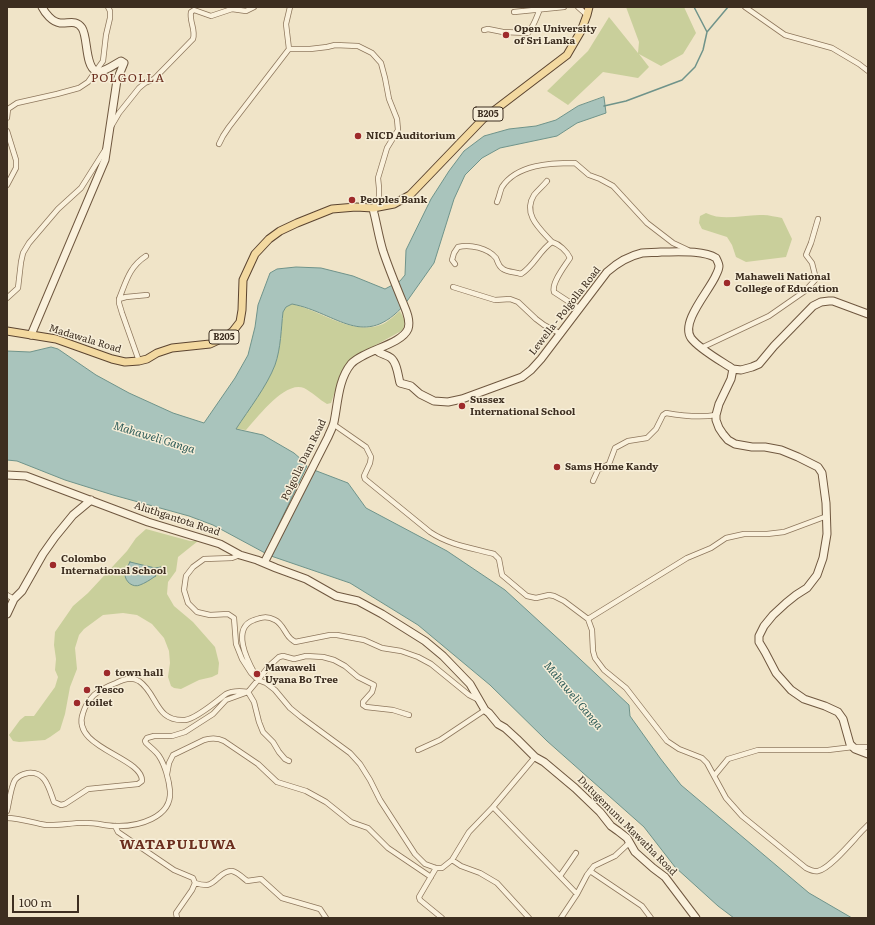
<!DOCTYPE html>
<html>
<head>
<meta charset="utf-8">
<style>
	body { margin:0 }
	#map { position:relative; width:875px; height:925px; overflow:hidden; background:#f0e4c8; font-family:Literata,serif }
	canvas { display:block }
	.frame { position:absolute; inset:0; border:8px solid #3d2e20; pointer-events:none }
	.scale { position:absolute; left:12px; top:895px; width:67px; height:18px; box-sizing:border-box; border:2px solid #3d2e20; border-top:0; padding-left:5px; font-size:12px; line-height:14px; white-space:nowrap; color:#3d2e20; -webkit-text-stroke:3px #f7eed8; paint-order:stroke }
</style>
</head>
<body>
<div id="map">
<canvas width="875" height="925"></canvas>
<div class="frame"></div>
<div class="scale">100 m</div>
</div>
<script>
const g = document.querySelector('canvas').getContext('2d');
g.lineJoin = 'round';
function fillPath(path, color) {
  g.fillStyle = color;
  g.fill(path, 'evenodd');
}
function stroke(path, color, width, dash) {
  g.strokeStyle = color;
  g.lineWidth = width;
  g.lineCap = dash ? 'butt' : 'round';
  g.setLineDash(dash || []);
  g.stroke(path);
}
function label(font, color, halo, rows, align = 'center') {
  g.font = font + ' Literata,serif';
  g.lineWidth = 3;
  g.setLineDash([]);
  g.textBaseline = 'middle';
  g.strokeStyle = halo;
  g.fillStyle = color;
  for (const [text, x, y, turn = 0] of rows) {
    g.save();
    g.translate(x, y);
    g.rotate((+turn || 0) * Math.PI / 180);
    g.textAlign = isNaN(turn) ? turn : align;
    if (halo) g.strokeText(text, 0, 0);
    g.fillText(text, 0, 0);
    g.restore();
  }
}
const green = new Path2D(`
	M626 7H684L696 33 683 54 661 66 639 54 649 67 638 78 603 72 568 105 547 91 588 51 609 17 638 53 639 42Z
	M706 213C724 222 744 214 763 215 769 215 776 217 782 218L792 239 786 257 746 262 736 257 732 245 727 237 702 229 699 223 700 216Z
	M292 304C320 310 353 337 383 324 389 321 395 315 400 311 404 319 406 321 403 330L365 351 348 363 341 374 331 403 327 404C320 400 312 392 304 388 285 380 257 418 246 430L236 429C248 409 267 386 275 365 281 348 281 329 283 312L286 307Z
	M146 529 190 541H198L178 557 176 571 168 582 167 594 174 606 193 622 215 647 219 663 218 674 212 677 199 680 181 689 174 688 171 686 168 677 170 663 169 651 164 638 152 624 137 615 123 613 103 615 84 629 79 635 75 648 77 669 70 687 65 714 60 730 50 737 45 740 19 742 13 741 9 735 20 720 25 716H34L55 687 58 677 55 670 56 659 54 645 55 632 73 606 88 593 127 551 136 538ZM159 567 155 570 154 573 156 575 154 577 139 586 155 568Z`);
const water = new Path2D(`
	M604 97 606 113 577 123 557 136 500 148 482 158 465 175 454 199 434 263 405 304C364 351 338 313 292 304L286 307 283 312C281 329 281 348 275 365 267 386 249 409 236 429L263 435 294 453 302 460 304 464 307 466 265 553 213 525 189 516 113 495 65 480 17 461 7 460V351L30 352 51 347 58 349 96 375 129 393 173 413 204 423 235 378 248 355 255 327 258 305 270 273 277 269 296 267 321 268 353 276 385 289 400 281 405 275 406 250 431 199 449 171 464 151 484 136 509 129 536 126 556 120 578 106Z
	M314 470 348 483 366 508 447 551 505 590 565 645 629 705 630 716 660 758 681 785 809 893 852 918H734L718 906 675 867 644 827 547 741 490 685 418 625 350 583 271 556Z
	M130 562 155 568 161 567 155 570 154 573 156 576 154 577C150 580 145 583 140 585 133 588 125 582 125 574 125 570 128 566 130 562Z`);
const stream = new Path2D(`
	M707 32 728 7
	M604 106 626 101 682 80 695 67 703 50 707 32 694 7`);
const street = new Path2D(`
	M578 7 587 15
	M745 7 785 35 832 48 859 64 868 71
	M514 12 564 7
	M484 30 488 29 503 32 528 33C535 24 536 18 540 9
	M289 49H310L327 47 335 45 358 46 372 53 381 63 385 78 389 99 397 119 398 130 387 148 378 178 379 188V196L377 203 373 208
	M7 118 8 109 17 103 57 94 79 88 88 82 103 61 106 35 110 18V11L108 7
	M112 125 119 113 139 88 145 83 154 79 193 39C196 30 189 21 191 12L194 10 211 16 232 9 246 11 254 7
	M7 131 16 160V168L7 185
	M219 144 223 136 229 127 289 49 286 24 290 7
	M547 181C543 186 538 190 534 195 522 214 540 229 552 242
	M497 202C499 198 500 191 502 187 517 164 551 163 575 163L589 175 600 179 613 186 647 223 673 243 688 250
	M455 264 452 260 454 253 458 247C470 244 488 248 496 258 498 262 498 266 503 269 507 272 515 272 521 274 534 266 539 251 552 242 559 244 567 251 570 258 565 266 551 283 554 292L580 309
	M453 287 495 300 510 299 518 302 536 319 544 325 561 334
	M7 298 18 288 21 262 23 253 29 243 58 209 81 188 105 150
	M119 299 126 297 147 295
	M701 348 769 316 805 291 816 279 812 263 806 255 811 243 818 219
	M139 361 122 313 119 303V299C126 282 129 267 146 256
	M333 424 366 447 371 457 370 463 364 476 365 479 430 532C449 545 472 548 494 554L499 559 502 575 527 596 536 598 549 595 554 596 564 601 588 619 592 630 593 651 595 658 604 670 626 688 667 741 679 749 702 758 707 763 714 776 726 798 742 816 806 868C810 870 814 872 818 871 830 869 854 839 863 830L868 825
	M593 481 598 470 609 464 615 448 628 441 647 438 656 429 663 415 666 413C683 416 699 418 716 415
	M240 555 232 558 204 559 193 567 186 576 184 590 188 603 197 612 210 615 228 614 234 618 236 644 242 659 251 673 258 680 266 683 275 690 290 708 301 717 350 753 360 764 370 780 380 800 415 854 425 864 436 868H442L452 860 469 832 493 807 535 757
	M7 595 14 599
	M588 619 687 558 711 548 726 538 744 534H767L784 532 827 516
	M255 674C247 660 231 628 254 620 262 617 267 616 275 620 282 623 285 633 290 638 292 640 294 641 295 642L330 635H337L364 640 382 648 401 651 418 657 431 664 469 695 477 699
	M418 750 440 740 485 710
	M167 774 169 763 173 755 204 740C211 738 218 738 224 741L258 764 277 782 306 791 326 802 351 822 368 828 388 848 431 877
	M714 776 728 759 758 750H828L853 747H868
	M493 807 577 894
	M7 811C9 803 11 786 15 780 18 776 23 774 28 773 46 771 49 789 54 802L61 805 65 804 88 789 138 784 142 781C143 757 70 748 83 713 85 706 89 700 94 695 100 690 108 686 116 683 120 681 128 678 133 679 136 679 136 680 139 681 158 694 155 722 185 720 196 719 217 701 226 694 232 691 241 691 248 692L254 702 259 722 263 732 273 742 279 752 285 759 289 761
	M7 818C20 818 33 823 46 825 60 826 74 822 88 823 97 823 106 826 115 826 137 827 172 818 170 791 169 780 165 765 159 756 156 751 150 747 146 743L145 741 147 738 154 736H172L185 732 213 714 226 700 248 692 258 680 269 666 279 657 283 656 294 659 306 656 323 657 334 660 345 666 358 677 374 685 372 692 363 702V705L366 707 393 710 409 715
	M115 826 118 832 174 870 193 878 195 883 192 890 176 913 177 918
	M452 860 461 866 480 873 497 883 529 918
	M436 868 419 897 420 900 442 918
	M590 871 642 906 651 918
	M560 876 576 853
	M195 883C198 884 204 885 207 885 212 884 215 881 218 878 231 866 235 871 247 881L261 879 282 898 320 909 326 918
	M561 918 577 894 587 875 594 866 615 856 630 842`);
const secondary = new Path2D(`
	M31 335 105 160 117 80 124 63 121 61C115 64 102 74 96 71 85 67 88 37 82 28 76 19 68 24 60 23 52 22 45 13 42 7
	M376 350C381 355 386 354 391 358 397 363 398 375 400 383L411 386 420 394 434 401 448 402 462 399 522 377 531 370 541 359 607 272C617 263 629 256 642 253 648 252 655 253 661 252 677 252 703 250 716 258 717 260 719 264 719 266 719 269 717 273 716 275 710 290 680 322 691 338 699 349 721 361 733 369
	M733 369 731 379 719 404 716 415V420L719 428 723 434 728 440 735 444 752 447H765L781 450 798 457 818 467 822 473 826 503 827 534 823 558 817 575 807 588 796 595 786 603 773 615 764 626 759 636V642L765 652 776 673 791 690 804 699 825 706 838 712 843 719 850 744 855 749 868 754
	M733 369 741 370 752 367 759 364 774 346 813 306 821 302 829 301H833L868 314
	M7 475 26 476 148 522 220 544 240 555 257 560 276 568 306 579 336 596 358 601 382 614 425 641 443 656 470 684 485 710 489 713 498 724 505 728 517 739 535 757 544 762 575 788 600 812 611 826 618 831 627 838 635 852 653 868 665 877 696 918
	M264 563 328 437C330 432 333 427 334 422 338 403 338 380 351 364 364 350 401 345 408 329 411 321 406 310 403 303 396 286 389 269 383 251 379 238 377 225 374 213L373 208
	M7 614 14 599 22 591 43 554 55 537 73 515 91 500`);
const primary = new Path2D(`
	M7 331 56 339 112 359 125 362 139 361 147 359 157 353 172 348 210 344 225 337 233 331 240 322 242 310 243 280 255 254 269 239 280 231 297 223 332 209 356 207 373 208 394 204 410 195 483 119 567 55 581 31 587 15 589 7`);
const markers = [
	[506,35,4,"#9e2a2b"],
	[358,136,4,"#9e2a2b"],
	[352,200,4,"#9e2a2b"],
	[727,283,4,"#9e2a2b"],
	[462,406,4,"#9e2a2b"],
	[557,467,4,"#9e2a2b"],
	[53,565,4,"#9e2a2b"],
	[107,673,4,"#9e2a2b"],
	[257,674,4,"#9e2a2b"],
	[87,690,4,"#9e2a2b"],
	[77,703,4,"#9e2a2b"]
];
const shields = [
	[488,114,30],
	[224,337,30]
];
const shieldNames = [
	["B205",488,114],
	["B205",224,337]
];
const poiNames = [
	["Open University",514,29],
	["of Sri Lanka",514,41],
	["NICD Auditorium",366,136],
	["Peoples Bank",360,200],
	["Mahaweli National",735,277],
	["College of Education",735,289],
	["Sussex",470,400],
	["International School",470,412],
	["Sams Home Kandy",565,467],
	["Colombo",61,559],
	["International School",61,571],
	["Mawaweli",265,668],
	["Uyana Bo Tree",265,680],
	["town hall",115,673],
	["Tesco",95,690],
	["toilet",85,703]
];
const streetNames = [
	["Lewella - Polgolla Road",565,311,-52],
	["Madawala Road",85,339,17],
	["Polgolla Dam Road",304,460,-64],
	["Aluthgantota Road",177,519,18],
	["Dutugemunu Mawatha Road",627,826,45]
];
const waterNames = [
	["Mahaweli Ganga",154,438,17],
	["Mahaweli Ganga",573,696,50]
];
const quarterNames = [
	["POLGOLLA",128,78]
];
const districtNames = [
	["WATAPULUWA",178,845]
];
fillPath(green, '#c9cf9b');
fillPath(water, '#a9c4bc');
stroke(water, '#6f938a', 1);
stroke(stream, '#6f938a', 1.5);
stroke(street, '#8d765c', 6);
stroke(secondary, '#6f573f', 9);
stroke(primary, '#5b4430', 9);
stroke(street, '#faf1dc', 4.5);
stroke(secondary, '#faf1dc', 7);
stroke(primary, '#f3d9a0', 7);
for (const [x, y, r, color] of markers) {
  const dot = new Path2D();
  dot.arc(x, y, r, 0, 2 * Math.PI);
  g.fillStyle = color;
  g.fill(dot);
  stroke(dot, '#f7eed8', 1.5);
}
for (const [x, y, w] of shields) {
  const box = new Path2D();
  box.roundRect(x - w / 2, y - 7, w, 14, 3);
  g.fillStyle = '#f7eed8';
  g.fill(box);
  stroke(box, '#3d2e20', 1);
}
label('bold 9px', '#3d2e20', null, shieldNames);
label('bold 10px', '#3d2e20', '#f7eed8', poiNames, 'left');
label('10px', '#3d2e20', '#f7eed8', streetNames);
label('italic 11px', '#2f5d5a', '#f7eed8', waterNames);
g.letterSpacing = '1px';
label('12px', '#6b2e1e', '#f7eed8', quarterNames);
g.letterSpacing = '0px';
g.letterSpacing = '1px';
label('bold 14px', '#6b2e1e', '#f7eed8', districtNames);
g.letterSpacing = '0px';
</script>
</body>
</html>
